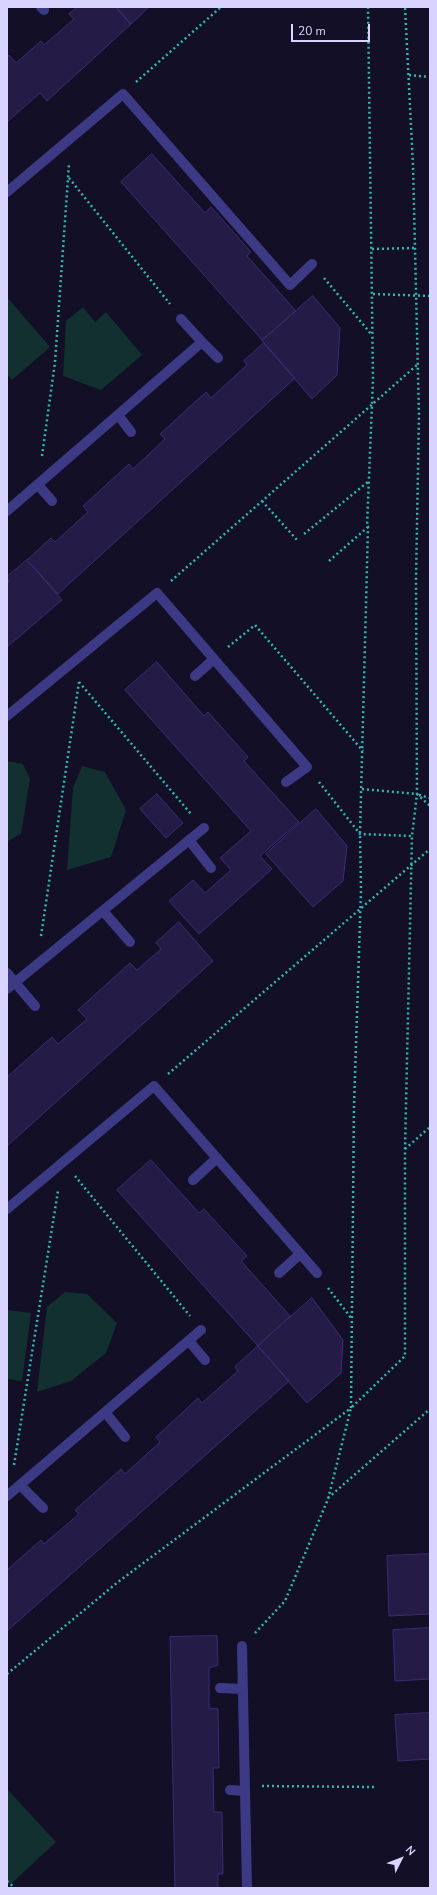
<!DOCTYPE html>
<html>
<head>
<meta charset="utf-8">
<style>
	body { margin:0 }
	#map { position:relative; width:437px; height:1895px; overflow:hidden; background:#130f26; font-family:"Nunito Sans",sans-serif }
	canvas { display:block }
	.frame { position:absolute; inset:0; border:8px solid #d9d4ff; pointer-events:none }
	.north { position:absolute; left:381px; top:1839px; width:40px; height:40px; -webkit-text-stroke:3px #130f26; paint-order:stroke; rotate:48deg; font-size:11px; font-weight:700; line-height:16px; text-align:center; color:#d9d4ff }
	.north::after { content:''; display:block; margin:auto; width:14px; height:18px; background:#d9d4ff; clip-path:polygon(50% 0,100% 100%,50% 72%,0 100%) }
	.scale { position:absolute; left:291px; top:24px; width:79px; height:18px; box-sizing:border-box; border:2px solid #d9d4ff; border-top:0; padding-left:5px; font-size:12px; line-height:14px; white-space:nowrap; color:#d9d4ff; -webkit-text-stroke:3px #130f26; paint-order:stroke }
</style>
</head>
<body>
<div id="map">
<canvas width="437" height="1895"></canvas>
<div class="frame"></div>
<div class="north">N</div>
<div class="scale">20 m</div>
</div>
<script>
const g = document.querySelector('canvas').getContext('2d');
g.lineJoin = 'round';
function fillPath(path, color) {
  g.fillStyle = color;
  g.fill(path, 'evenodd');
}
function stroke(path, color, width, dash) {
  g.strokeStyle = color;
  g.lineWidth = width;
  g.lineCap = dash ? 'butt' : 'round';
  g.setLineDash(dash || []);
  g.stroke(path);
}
const green = new Path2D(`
	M7 297 50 347 12 380 7 374Z
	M83 307 95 322 106 312 142 355 101 390 63 376 66 321Z
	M7 761 23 764 30 779 21 834 8 841Z
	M82 766 105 772 126 810 111 857 67 870 73 788Z
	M65 1292 87 1294 117 1323 106 1353 71 1381 37 1392 47 1307Z
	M7 1310 31 1313 22 1381 7 1379Z
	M7 1789 56 1842 10 1885 7 1882Z`);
const building = new Path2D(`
	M78 7H116L131 24 47 101 40 93 7 122V58L9 55 16 63 41 41 44 45 74 19 69 14Z
	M116 7H149L131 24Z
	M152 154 205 213 211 207 251 252 247 256 296 311 262 340 121 182Z
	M313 296 340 328 337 375 312 399 262 341Z
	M264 343 295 378 58 594 27 560 51 538 55 542 88 512 83 506 129 464 133 469 165 439 160 434 206 392 211 398 247 365 244 361Z
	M27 560 62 600 7 647V584L9 582 7 577Z
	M157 662 204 716 208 712 248 757 244 761 299 822 260 856 272 869 199 934 169 901 193 880 205 893 231 870 220 858 251 831 125 690Z
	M157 794 183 823 166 838 140 809Z
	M316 809 347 846 343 881 313 907 266 854Z
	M179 922 213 961 7 1146V1077L52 1037 58 1044 87 1019 78 1010 130 963 137 970 161 949 156 943Z
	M151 1160 199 1213 204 1209 247 1256 241 1261 290 1316 258 1346 117 1190Z
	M312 1298 343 1340 341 1373 307 1403 258 1346Z
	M258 1346 289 1381 7 1631V1570L41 1540 44 1544 79 1514 75 1510 121 1469 125 1474 160 1442 156 1437 198 1398 202 1403 238 1371 235 1367Z
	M430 1554V1614L389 1616 387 1556Z
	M430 1628V1679L395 1681 393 1630Z
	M217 1636 218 1665 209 1668V1708L218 1709 219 1768H213L214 1812H222L223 1874H218V1888H175L170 1637Z
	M430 1713V1759L398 1761 395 1715Z`);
const path = new Path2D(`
	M409 75 430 77
	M136 82 221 7
	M69 178 170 304
	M372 249 414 248
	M324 278 372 335
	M373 294 430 296
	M42 456 55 362 69 164
	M262 501 297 540
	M304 534 369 481
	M329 561 368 527
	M171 581 417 365
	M228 647 255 625 363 751
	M79 682 191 814
	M319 782 360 834 412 836
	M362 789 417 794 430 806
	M419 795 430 798
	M41 936 79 682
	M168 1074 430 849
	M405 1149 430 1127
	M75 1176 190 1316
	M328 1288 352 1319
	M14 1465 58 1191
	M328 1498 430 1409
	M255 1633 285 1601 328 1499 351 1408 405 1356V1150L412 836 417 794 416 579 419 416 413 165 405 7
	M7 1674 118 1582 351 1408 354 1106 361 891 360 834 368 527 367 526 373 380 368 7
	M262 1786 376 1787
	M7 1881 15 1888`);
const lane = new Path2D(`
	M41 7 44 10
	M7 192 123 94 290 285 312 264
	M202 342 218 358
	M118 415 131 432
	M38 485 52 501
	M7 511 202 342 181 319
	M195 676 214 659
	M7 716 157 593 307 767 286 782
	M189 840 211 868
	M103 911 130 942
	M7 973 35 1006
	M7 989 204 828
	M193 1180 217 1158
	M7 1209 154 1086 317 1273
	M279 1273 300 1254
	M189 1341 205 1360
	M105 1412 125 1437
	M20 1485 43 1508
	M7 1496 201 1330
	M242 1646 247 1888
	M220 1688 243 1689
	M230 1790 245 1791`);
fillPath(green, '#12302f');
fillPath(building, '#241b47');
stroke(building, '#3b2d73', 1);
stroke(path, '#2fb8b0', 2.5, [2, 3]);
stroke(lane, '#3d3a85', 10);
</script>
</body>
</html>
